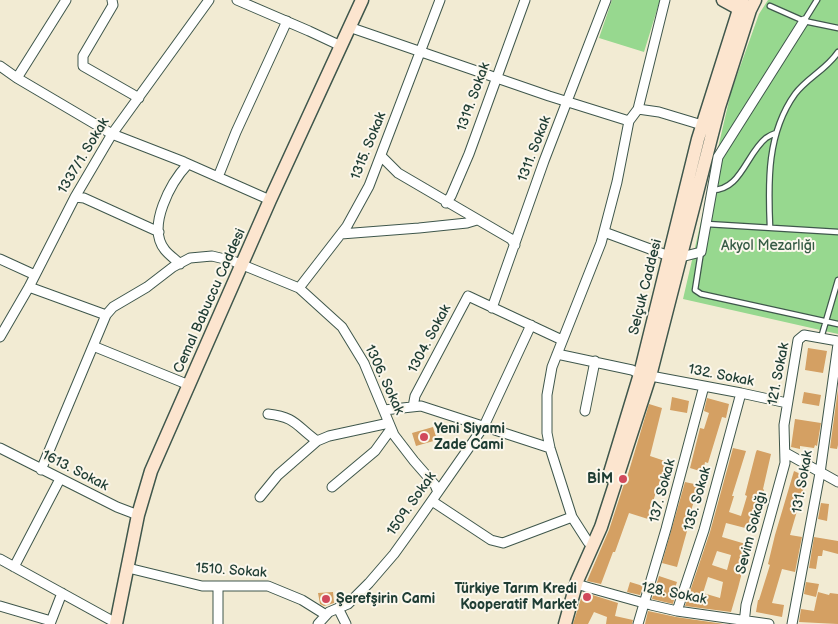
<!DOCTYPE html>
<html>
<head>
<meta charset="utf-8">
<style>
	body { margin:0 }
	canvas { display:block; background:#f2ebd3 }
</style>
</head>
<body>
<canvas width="838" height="624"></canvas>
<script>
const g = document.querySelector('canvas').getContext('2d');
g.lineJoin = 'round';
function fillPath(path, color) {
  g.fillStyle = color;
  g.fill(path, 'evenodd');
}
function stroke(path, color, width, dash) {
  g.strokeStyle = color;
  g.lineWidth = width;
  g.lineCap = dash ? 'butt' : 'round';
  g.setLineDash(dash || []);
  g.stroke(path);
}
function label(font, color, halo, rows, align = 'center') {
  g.font = font + ' "Balsamiq Sans",sans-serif';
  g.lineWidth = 4;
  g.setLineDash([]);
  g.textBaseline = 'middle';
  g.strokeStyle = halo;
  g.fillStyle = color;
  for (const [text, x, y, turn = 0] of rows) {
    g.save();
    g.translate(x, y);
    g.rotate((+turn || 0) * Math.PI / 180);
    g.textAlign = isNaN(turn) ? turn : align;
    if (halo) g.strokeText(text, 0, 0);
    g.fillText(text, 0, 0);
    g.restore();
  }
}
const green = new Path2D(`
	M612 0H660L644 52 599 38Z
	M768 0H838V334L683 299 731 92 759 14Z`);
const building = new Path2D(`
	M808 348 827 351 823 373 805 370Z
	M838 389V445L837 449 830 448Z
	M804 392 821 395 819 406 802 403Z
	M672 397 689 401 687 413 670 410Z
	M707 398 729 404 726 418 722 417 708 463 705 462 703 472 690 468 700 428 704 429 709 413 704 411Z
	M649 404 662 408 650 456 668 462 661 486 658 485 648 519 629 513 615 552H613L601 584 587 581 609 530 624 484H625Z
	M795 419 821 423 817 446 815 445 814 448 800 446V449L791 447Z
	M433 427 437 440 416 446 412 433Z
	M733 448 746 451 732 496H734L729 512 741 516 747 496 745 495 756 452 757 450 771 454 763 489 764 490 753 530 726 523 722 537 749 545 738 588 731 612 685 606 710 532ZM717 551 731 555 727 570 712 565ZM708 577 723 582 720 598 703 593Z
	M794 471 807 477 790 535 802 537 795 572 782 569 772 603 784 605 782 617 756 612 758 600H759L770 565 768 564 775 535Z
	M685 482 699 485 690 514 685 530 687 531 677 567 662 563Z
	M821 503 829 504 827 521 818 519Z
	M814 537 838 541V554L823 550 822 556H818L816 569 809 568Z
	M659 576 677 582 671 600H674L673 604 652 599Z
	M630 582 643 586 640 595 627 592Z
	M806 582 819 584 816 597 804 594Z
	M333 592 334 603 324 606 320 604 318 593Z
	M583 592 618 603 615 616 633 620 632 624H606L607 617 594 612 588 624H573Z
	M818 592 829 595 830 593 838 594V624L799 622 801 609 814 611Z
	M648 611 676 617 724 624H645Z`);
const lane = new Path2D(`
	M770 6 804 21 838 28
	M804 21 817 0
	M711 190C741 191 746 154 766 138 769 136 773 134 776 133
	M707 224 838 232
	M770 227C768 181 767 133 795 94 807 78 827 69 838 52
	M701 252 695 290 701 294 838 324
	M821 338 838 280`);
const street = new Path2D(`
	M112 0 113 5 83 56V66L139 98
	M237 0 309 31 341 46
	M349 27 549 96 629 121
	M0 66 17 78 112 134 184 162 270 200
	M17 78 66 0
	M638 109 659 112 702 125
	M381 156 398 173 511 239 515 245
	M218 177 236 132 287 21
	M75 197 84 198 159 232
	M446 203 451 196 469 154 525 0
	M604 232 669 256
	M341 234 419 228 467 223 477 220
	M681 257 701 252 718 157 804 21
	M0 259 35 275
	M180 264C175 259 169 255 165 250 146 227 171 182 188 164
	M29 287 106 315 113 307 147 287 173 267 190 258 212 256 233 261 299 288 342 327 364 363 394 435 414 461 435 485 438 492
	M299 288 347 226 369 186 440 0
	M492 308 544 161 606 0
	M0 337 29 287 75 197 112 134 209 0
	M93 346 189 385
	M557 354 632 370 640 374 741 393 787 403
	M413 407 415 396 468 296 562 340
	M384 410 421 406 550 448
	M585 411 595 361
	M268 414C296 417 296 426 317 441
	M0 448 117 507 138 515
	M786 453 838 482
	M41 470 106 315
	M332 487 375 451 391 429
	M260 497 278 475 317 441 329 436 389 423
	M432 501 491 540 503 543 572 517
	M588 542 572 517 550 448 547 433V395L552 367 601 243 617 182 629 121 638 109 665 0
	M0 559 116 623
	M14 567 60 479
	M128 568 202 586H268L302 600 326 615
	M576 584 651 605 677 611 769 624
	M0 606 51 621
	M338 608 346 624
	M677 611 704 530 741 393
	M50 624 62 593
	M218 624V586
	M318 624 329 612 348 604 369 583 394 554 417 522 484 426 531 325
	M638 624 666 529 704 386
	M744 624 746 605 785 463 784 425 798 340 804 335 838 341
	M792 624 820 473 838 344`);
const secondary = new Path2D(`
	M723 0 745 12
	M609 476 640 374 698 139 742 0
	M116 624 138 515 151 471 270 200 362 0
	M565 624 577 581 601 527 650 376 719 107 750 10 755 0`);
const markers = [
	[424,437,5,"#d1495b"],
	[623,479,5,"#d1495b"],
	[587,597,5,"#d1495b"],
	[326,599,5,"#d1495b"]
];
const streetNames = [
	["1319. Sokak",474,97,-70],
	["1315. Sokak",369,146,-68],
	["1311. Sokak",535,149,-69],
	["1337/1. Sokak",84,156,-59],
	["Selçuk Caddesi",646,287,-76],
	["Cemal Babuccu Caddesi",210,301,-66],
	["1304. Sokak",430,339,-62],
	["121. Sokak",779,374,-79],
	["132. Sokak",721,376,11],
	["1306. Sokak",384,380,65],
	["1613. Sokak",75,471,27],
	["131. Sokak",803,482,-80],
	["137. Sokak",663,491,-75],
	["135. Sokak",698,499,-74],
	["1509. Sokak",412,504,-55],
	["Sevim Sokağı",752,533,-75],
	["1510. Sokak",231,571,4],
	["128. Sokak",674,594,11]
];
const parkNames = [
	["Akyol Mezarlığı",768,246]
];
const poiNames = [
	["Yeni Siyami",434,429],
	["Zade Cami",434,445],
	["BİM",613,479,"right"],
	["Türkiye Tarım Kredi",577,589,"right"],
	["Kooperatif Market",577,605,"right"],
	["Şerefşirin Cami",336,599]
];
fillPath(green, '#97d88f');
fillPath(building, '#d4a063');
stroke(lane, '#3f574c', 7);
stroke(street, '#3f574c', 11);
stroke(secondary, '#3f574c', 15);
stroke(lane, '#fff', 4.5);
stroke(street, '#fff', 9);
stroke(secondary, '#fce5cf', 12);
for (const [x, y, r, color] of markers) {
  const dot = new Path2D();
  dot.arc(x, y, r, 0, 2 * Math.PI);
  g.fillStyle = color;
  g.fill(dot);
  stroke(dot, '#fbf7ec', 2);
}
label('14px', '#1f3d34', '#fbf7ec', streetNames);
label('14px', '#375c46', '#fbf7ec', parkNames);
label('bold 14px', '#1f3d34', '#fbf7ec', poiNames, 'left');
</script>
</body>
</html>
